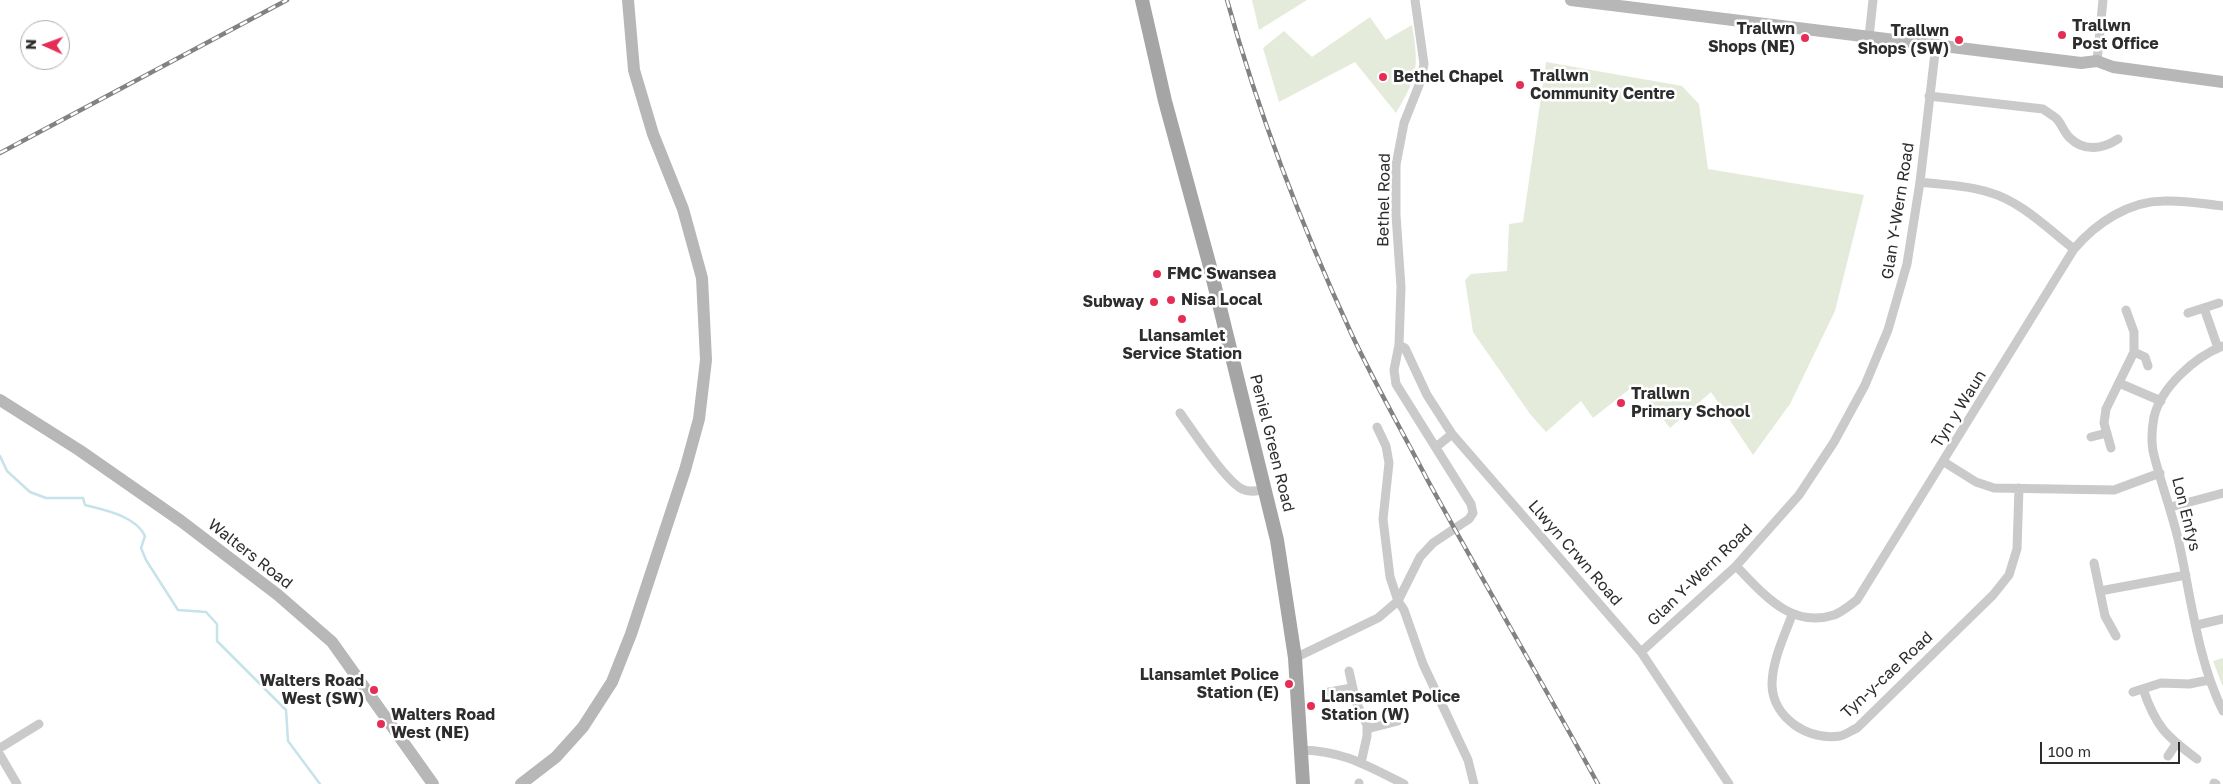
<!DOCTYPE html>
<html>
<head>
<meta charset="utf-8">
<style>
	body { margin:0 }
	#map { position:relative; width:2223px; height:784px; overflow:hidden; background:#fff; font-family:"Golos Text",sans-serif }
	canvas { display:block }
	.north { position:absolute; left:20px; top:20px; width:50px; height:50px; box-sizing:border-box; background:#fff; border:1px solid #ababab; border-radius:50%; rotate:272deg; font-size:14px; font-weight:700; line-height:20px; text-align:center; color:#2d2d2d }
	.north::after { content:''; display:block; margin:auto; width:18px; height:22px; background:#e52e55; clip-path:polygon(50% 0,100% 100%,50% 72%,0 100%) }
	.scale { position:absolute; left:2040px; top:742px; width:140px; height:22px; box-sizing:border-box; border:2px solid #2d2d2d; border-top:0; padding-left:6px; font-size:15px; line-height:18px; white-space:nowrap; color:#2d2d2d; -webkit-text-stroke:4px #fff; paint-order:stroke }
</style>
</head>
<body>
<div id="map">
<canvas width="2223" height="784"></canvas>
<div class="north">N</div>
<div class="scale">100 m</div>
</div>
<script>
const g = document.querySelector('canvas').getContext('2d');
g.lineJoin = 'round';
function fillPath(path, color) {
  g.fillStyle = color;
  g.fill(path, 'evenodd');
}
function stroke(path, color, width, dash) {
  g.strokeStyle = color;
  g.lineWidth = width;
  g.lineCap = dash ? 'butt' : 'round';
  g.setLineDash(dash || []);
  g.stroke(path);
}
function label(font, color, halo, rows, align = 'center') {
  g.font = font + ' "Golos Text",sans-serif';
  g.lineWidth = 5;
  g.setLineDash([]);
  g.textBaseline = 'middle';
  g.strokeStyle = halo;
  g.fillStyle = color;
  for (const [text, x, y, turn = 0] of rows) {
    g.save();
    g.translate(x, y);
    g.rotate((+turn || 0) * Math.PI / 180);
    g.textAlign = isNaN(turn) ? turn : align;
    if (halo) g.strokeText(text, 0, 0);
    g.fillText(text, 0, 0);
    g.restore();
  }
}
const green = new Path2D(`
	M1252 0H1307L1259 30Z
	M1370 17 1386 40 1412 25C1419 67 1418 76 1396 113L1355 62 1279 102 1263 48 1284 31 1312 57Z
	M1546 62 1682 86 1699 104 1708 169 1864 195 1835 311 1790 404 1753 455 1711 392 1670 428 1636 384 1593 418 1581 401 1546 432 1530 414 1473 332 1465 280 1471 274 1507 271 1509 224 1523 222Z
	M2223 658V687L2213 661Z`);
const stream = new Path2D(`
	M0 456 7 471 30 492 46 498H83L85 505C105 510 136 516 145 536L141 548 146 560 178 610 206 612 217 624V641L286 710 288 741 320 784`);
const street = new Path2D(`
	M1869 37 1873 0
	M2097 61 2103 0
	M1929 96 2043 109C2047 112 2052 115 2056 118 2062 124 2064 133 2070 138 2084 152 2103 149 2118 139
	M1920 182C1943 185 1966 185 1988 192 2021 201 2048 229 2074 249
	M2204 308 2218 348
	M2188 313 2219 303
	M1399 345 1405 348 1427 395 1452 434 1641 652 1729 784
	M2223 346C2195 357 2161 387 2154 417 2152 428 2151 440 2153 451 2160 481 2172 512 2179 543 2191 597 2198 662 2223 711
	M2134 352 2145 357 2148 366
	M2119 383 2161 401
	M1180 413C1193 431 1225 480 1242 489 1250 493 1258 491 1265 489
	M1377 427 1386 446 1389 463 1383 519 1390 577 1398 601 1404 610 1423 664 1468 760 1474 784
	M2091 437 2107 433
	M1436 447 1452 434
	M2111 448 2104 423 2106 409 2134 352V332L2126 310
	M1944 462 1976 482 1994 488 2114 490 2160 473
	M2171 507 2223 493
	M2094 563 2105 616 2116 636
	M1736 566C1763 593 1790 629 1834 615 1842 612 1850 605 1857 600L2074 249C2096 223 2129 201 2164 201 2184 200 2204 204 2223 206
	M2100 591 2186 575
	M1792 615C1784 637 1772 661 1772 685 1773 718 1808 741 1840 736 1845 735 1852 730 1857 728L1993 595 2009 575 2017 549 2019 488
	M2197 625 2223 619
	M1641 652 1736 566 1799 495 1834 442 1865 385 1888 330 1907 264 1920 182 1936 44
	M1295 658 1378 618 1398 601 1420 557 1433 543 1469 519 1473 513 1471 504 1396 384 1394 370 1399 345 1401 287 1396 215V165L1404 123 1421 80 1424 64 1415 0
	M1349 671 1356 702 1367 725V736L1361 763
	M2143 689C2156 727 2166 736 2197 759
	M1329 692 1352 688
	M2133 692 2161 683 2189 684 2209 680
	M1367 729 1398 721
	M0 748 39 724
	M1302 750C1344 751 1367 766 1404 784
	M0 755 17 784
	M2168 756 2176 744
	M2214 783 2216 784
	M1359 784V783`);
const secondary = new Path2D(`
	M1571 0 2081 63 2097 61 2113 67 2223 82
	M0 400 79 450 181 521 278 595 332 642 433 784
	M521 784 556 757 583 727 612 682 631 634 685 470 699 419 706 360 702 278 683 209 653 134 634 70 628 0`);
const primary = new Path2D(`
	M1142 0 1165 101 1209 263 1277 540 1295 658 1303 784`);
const rail = new Path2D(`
	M1227 0C1259 115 1302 227 1352 335 1375 384 1402 431 1427 479 1483 581 1542 682 1598 784
	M0 153 287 0`);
const markers = [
	[2062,35,5,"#e52e55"],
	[1805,38,5,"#e52e55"],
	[1959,40,5,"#e52e55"],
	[1383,77,5,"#e52e55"],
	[1520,85,5,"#e52e55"],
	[1157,274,5,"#e52e55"],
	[1171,300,5,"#e52e55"],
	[1154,302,5,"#e52e55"],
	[1182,319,5,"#e52e55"],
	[1621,403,5,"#e52e55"],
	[1289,684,5,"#e52e55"],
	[374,690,5,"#e52e55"],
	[1311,706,5,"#e52e55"],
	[381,724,5,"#e52e55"]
];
const poiNames = [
	["Trallwn",2072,26],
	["Post Office",2072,44],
	["Trallwn",1795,29,"right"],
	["Shops (NE)",1795,47,"right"],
	["Trallwn",1949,31,"right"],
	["Shops (SW)",1949,49,"right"],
	["Trallwn",1530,76],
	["Community Centre",1530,94],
	["Bethel Chapel",1393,77],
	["FMC Swansea",1167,274],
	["Nisa Local",1181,300],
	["Subway",1144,302,"right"],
	["Llansamlet",1182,336,"center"],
	["Service Station",1182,354,"center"],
	["Trallwn",1631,394],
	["Primary School",1631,412],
	["Llansamlet Police",1279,675,"right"],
	["Station (E)",1279,693,"right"],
	["Walters Road",364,681,"right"],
	["West (SW)",364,699,"right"],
	["Llansamlet Police",1321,697],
	["Station (W)",1321,715],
	["Walters Road",391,715],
	["West (NE)",391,733]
];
const streetNames = [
	["Bethel Road",1384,200,-89],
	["Glan Y-Wern Road",1898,211,-81],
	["Tyn y Waun",1959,409,-58],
	["Peniel Green Road",1272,443,76],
	["Lon Enfys",2186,514,76],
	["Llwyn Crwn Road",1575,553,49],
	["Walters Road",250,554,38],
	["Glan Y-Wern Road",1700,575,-44],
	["Tyn-y-cae Road",1887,675,-43]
];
fillPath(green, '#e5ebda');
stroke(stream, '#c6e2eb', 2.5);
stroke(street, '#cacaca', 9);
stroke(secondary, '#b7b7b7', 12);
stroke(primary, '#a5a5a5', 14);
stroke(rail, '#828282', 4.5);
stroke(rail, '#fff', 2.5, [8]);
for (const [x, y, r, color] of markers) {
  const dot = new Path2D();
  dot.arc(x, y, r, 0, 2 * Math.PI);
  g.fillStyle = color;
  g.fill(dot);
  stroke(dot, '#fff', 2);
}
label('bold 16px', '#2d2d2d', '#fff', poiNames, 'left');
label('16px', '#2d2d2d', '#fff', streetNames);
</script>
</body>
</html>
